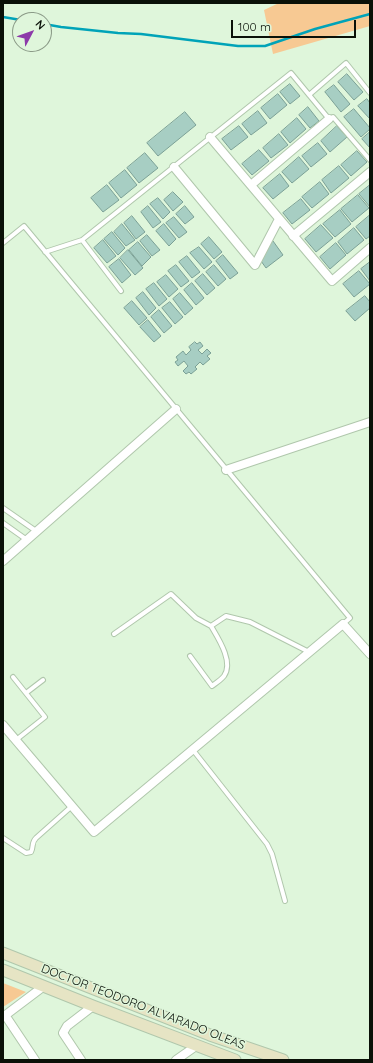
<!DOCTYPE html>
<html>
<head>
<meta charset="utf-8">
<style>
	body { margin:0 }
	#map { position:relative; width:373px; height:1063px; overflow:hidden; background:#dff6db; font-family:Quicksand,sans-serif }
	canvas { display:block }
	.frame { position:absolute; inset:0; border:4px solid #0a1108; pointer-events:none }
	.north { position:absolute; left:12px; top:12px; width:40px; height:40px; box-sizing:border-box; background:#dff6db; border:1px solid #8a9a87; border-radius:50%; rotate:49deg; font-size:11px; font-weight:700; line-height:16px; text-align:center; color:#0a1108 }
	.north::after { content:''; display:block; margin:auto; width:14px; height:18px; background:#8c3aa9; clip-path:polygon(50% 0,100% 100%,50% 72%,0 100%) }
	.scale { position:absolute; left:231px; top:20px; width:125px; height:18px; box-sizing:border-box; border:2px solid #0a1108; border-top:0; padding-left:5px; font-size:12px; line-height:14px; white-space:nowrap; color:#0a1108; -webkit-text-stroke:3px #dff6db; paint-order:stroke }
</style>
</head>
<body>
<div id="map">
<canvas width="373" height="1063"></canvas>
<div class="frame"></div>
<div class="north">N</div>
<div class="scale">100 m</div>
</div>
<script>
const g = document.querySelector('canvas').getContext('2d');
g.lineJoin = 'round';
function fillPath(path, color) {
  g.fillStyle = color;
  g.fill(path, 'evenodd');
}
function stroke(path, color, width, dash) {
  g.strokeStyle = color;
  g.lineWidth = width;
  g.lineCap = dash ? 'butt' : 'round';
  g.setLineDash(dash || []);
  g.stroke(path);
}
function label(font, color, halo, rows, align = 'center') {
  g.font = font + ' Quicksand,sans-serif';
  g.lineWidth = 3;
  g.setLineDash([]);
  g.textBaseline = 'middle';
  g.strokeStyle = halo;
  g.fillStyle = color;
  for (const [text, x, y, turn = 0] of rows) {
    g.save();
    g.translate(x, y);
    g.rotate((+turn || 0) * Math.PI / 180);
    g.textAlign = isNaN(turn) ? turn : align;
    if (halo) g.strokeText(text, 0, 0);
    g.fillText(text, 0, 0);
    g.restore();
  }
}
const green = new Path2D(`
	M279 3H370V26L273 54 264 10Z
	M3 983 26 992 3 1007Z`);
const stream = new Path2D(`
	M3 17 21 20
	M44 24 61 27 118 33 141 34 238 46H265L315 29 370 14`);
const building = new Path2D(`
	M347 74 363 92 354 100 338 82Z
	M290 84 300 96 290 104 280 92Z
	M334 85 350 104 341 112 325 92Z
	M278 94 287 105 270 119 261 108Z
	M367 99 370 103V119L358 106Z
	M308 107 319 121 310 128 299 115Z
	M354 109 370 128V129L361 137 344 117Z
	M258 111 267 123 251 135 242 124Z
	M185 112 196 125 158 156 147 143Z
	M297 118 306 129 290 143 281 132Z
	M239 126 248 137 231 150 222 139Z
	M337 126 347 137 330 152 321 141Z
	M370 132V148L362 139Z
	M279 134 288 145 271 158 263 148Z
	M318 143 327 154 311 167 302 156Z
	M259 150 269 161 252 175 242 164Z
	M357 151 367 162 351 176 341 165Z
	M145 153 158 168 139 183 127 168Z
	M299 157 309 169 292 183 282 172Z
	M339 166 349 178 331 193 322 180Z
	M125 170 137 185 121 198 109 183Z
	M280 174 289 186 273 199 263 188Z
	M320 182 329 194 312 208 302 197Z
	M107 185 119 200 103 212 91 198Z
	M370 185V207L359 194Z
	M173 192 183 202 173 211 164 200Z
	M358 195 369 208 352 222 341 209Z
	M158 198 170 212 163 219 150 204Z
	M301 199 310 210 292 224 283 213Z
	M148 206 161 222 153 228 141 212Z
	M185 206 194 217 185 224 176 214Z
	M340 210 351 224 335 237 323 224Z
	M370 215V236L366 239 356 227Z
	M132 216 145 232 136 239 124 223Z
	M174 217 187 232 179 238 166 223Z
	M122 224 135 240 126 246 114 232Z
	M164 224 176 239 169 246 156 231Z
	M321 225 333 238 316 252 305 239Z
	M354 228 364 240 347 254 338 242Z
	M112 232 125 248 118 255 104 239Z
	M147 235 160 250 152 256 140 241Z
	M209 237 222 252 214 259 201 244Z
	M103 240 116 256 107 263 94 248Z
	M273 241 283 255 266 268 256 254Z
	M138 242 151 257 142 266 129 250Z
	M336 243 346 255 330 269 320 257Z
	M199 247 212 262 204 269 190 253Z
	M128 250 143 268 135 275 120 258Z
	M223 255 238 273 230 279 216 261Z
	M187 256 200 272 192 278 179 262Z
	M119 259 131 275 122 283 109 267Z
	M370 262V281L361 269Z
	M176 265 189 281 181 287 168 271Z
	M214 265 226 279 218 286 206 272Z
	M359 271 370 284 354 297 343 284Z
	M203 274 215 288 207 295 195 281Z
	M166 275 178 289 169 297 157 282Z
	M154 283 167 299 159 306 146 289Z
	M192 283 204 298 196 305 184 290Z
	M143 292 156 308 149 315 136 298Z
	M180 293 193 308 185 315 173 299Z
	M365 296 370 302V308L355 321 346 311Z
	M132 301 147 318 139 325 124 308Z
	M170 302 183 317 175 324 162 308Z
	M159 310 172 326 164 333 151 317Z
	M148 320 161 336 154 342 140 327Z
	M195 342 197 344 200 342 203 346 198 350 202 354 207 349 211 353 207 356 210 359 203 365 200 362 195 367 197 369 191 374 189 372 186 374 183 371 188 366 184 361 178 366 175 362 178 360 176 357 183 351 186 355 191 350 189 347Z`);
const service = new Path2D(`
	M309 95 346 63 370 93
	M82 240 121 291
	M3 243 24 226 350 618 343 624
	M45 252 82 240 291 73 329 119 333 117 370 160
	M3 508 36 531
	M3 523 27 540
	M114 634 171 594 196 618 211 626
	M190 656 212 686C216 683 221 680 224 676 234 662 218 638 211 626L226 616 250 622 309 652
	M13 677 45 717 16 740
	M26 693 43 680
	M193 750 267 844 272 854 285 901
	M3 838 26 853 31 852C34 846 31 843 36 838L72 806`);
const minor = new Path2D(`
	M210 137 332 281 370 248
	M174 167 255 265 279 219
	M251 185 329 119
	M293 236 370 172
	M226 470 370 422
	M3 561 176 409
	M3 725 94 832 343 624 370 654
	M5 1015 35 1060
	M3 1017 44 986
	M81 1060 63 1033 67 1026 93 1006
	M176 1060 196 1046`);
const secondary = new Path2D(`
	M3 953 210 1035 283 1060
	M3 970 93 1006 235 1060`);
const streetNames = [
	["DOCTOR TEODORO ALVARADO OLEAS",143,1007,21]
];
fillPath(green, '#f7c993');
stroke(stream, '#00a3b8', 2.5);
fillPath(building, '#a7cec3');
stroke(building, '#7ba096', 1);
stroke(service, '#b0c7ac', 6);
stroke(minor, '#b0c7ac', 10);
stroke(secondary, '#b0c7ac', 13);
stroke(service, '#fff', 4);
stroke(minor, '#fff', 8);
stroke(secondary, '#e6e4c4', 11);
label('12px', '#0a1108', '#dff6db', streetNames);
</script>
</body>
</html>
